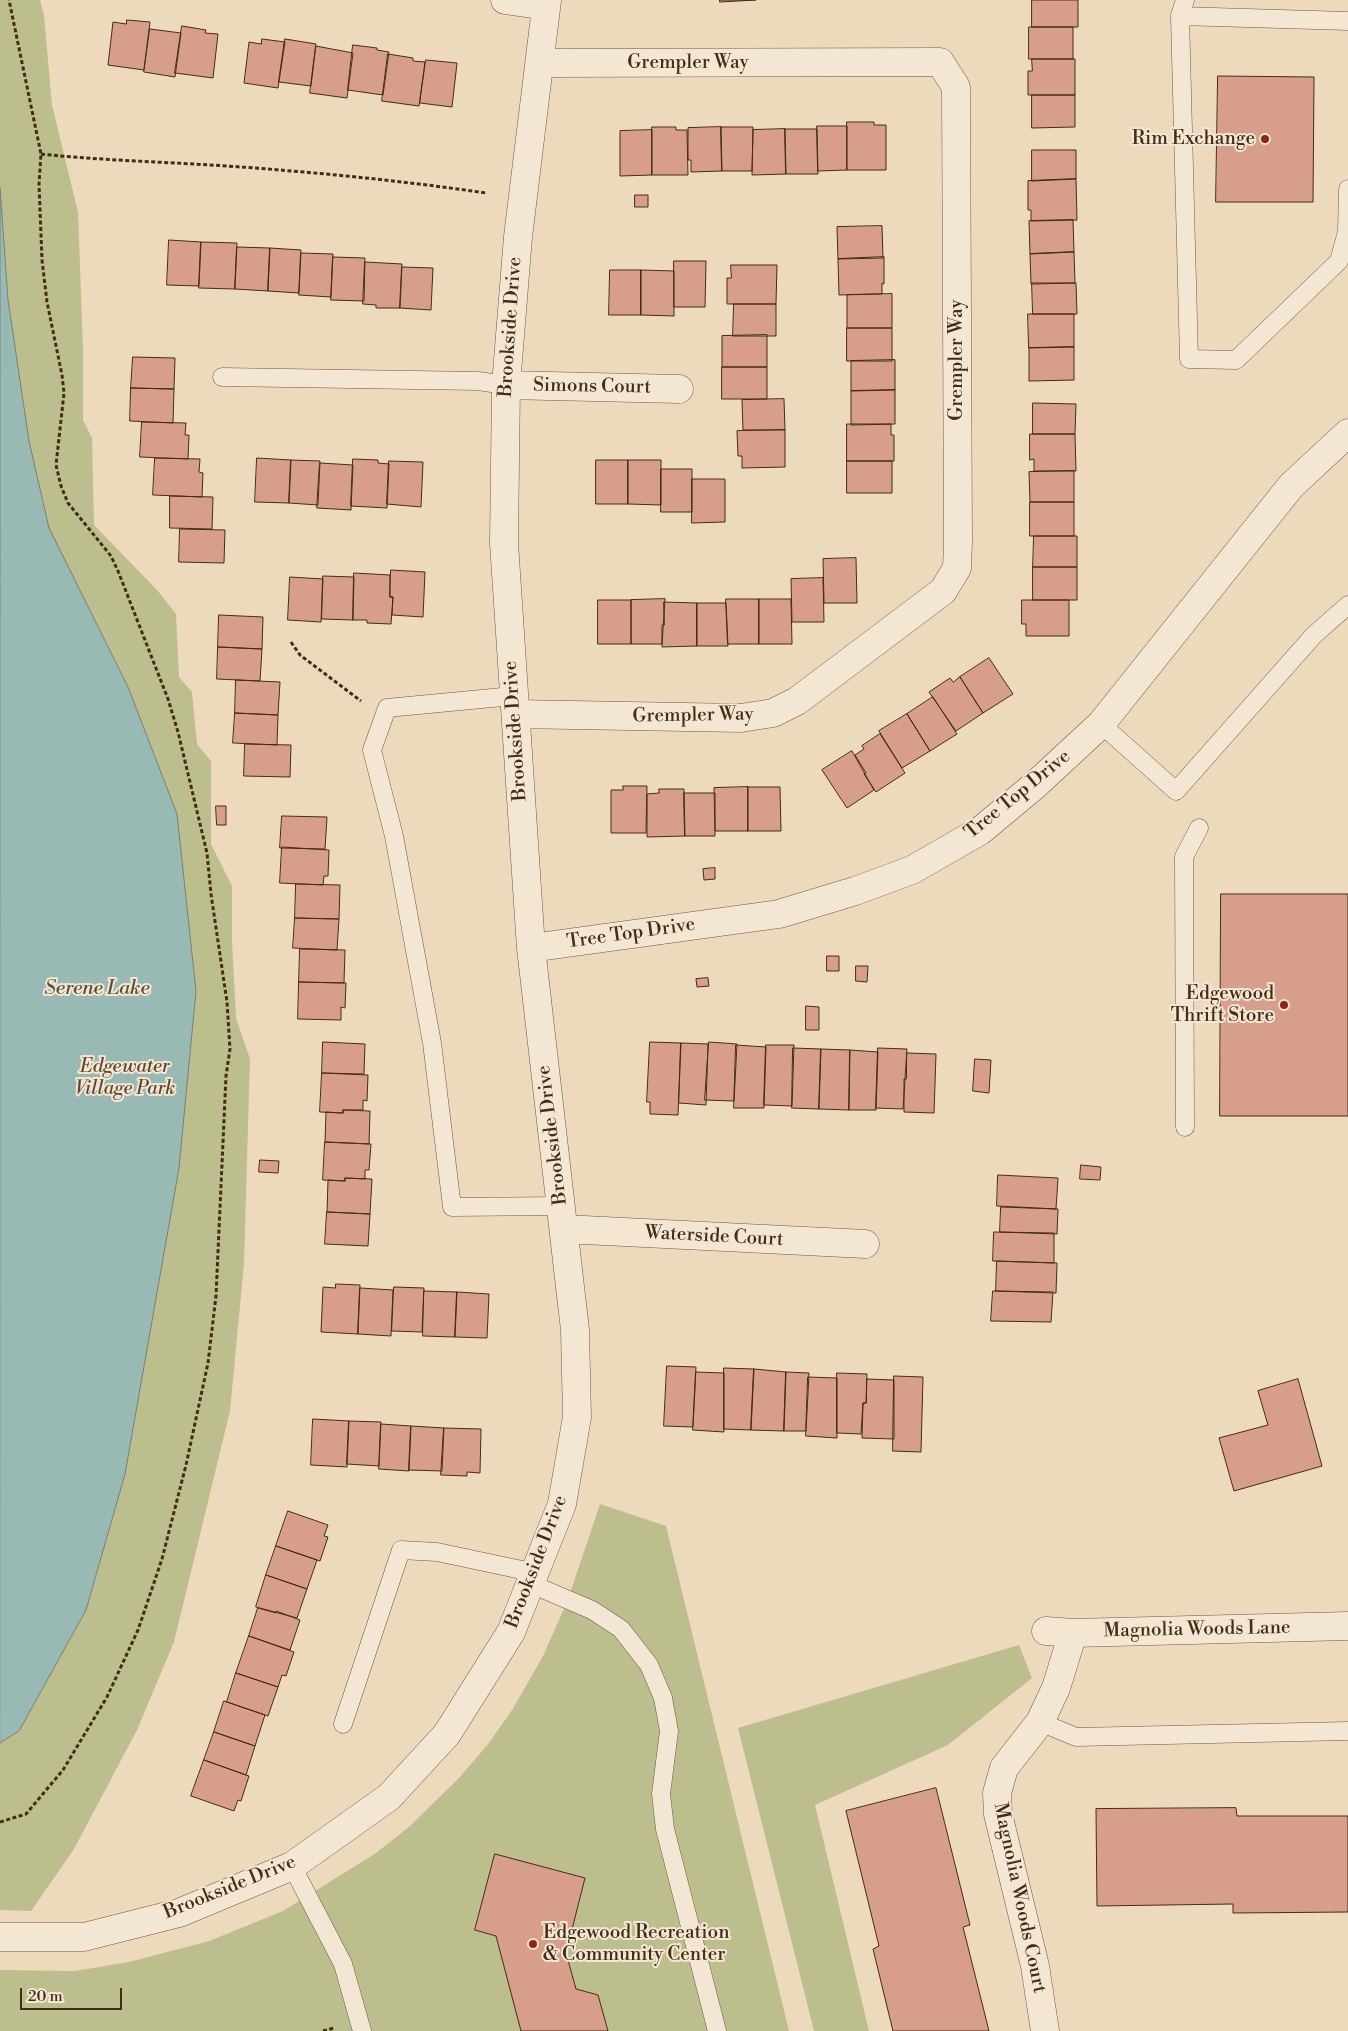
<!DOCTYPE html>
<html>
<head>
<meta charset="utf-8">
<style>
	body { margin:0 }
	#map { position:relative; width:1348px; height:2031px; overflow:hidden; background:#eddabd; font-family:"Libre Bodoni",serif }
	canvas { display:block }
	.scale { position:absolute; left:20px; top:1988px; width:102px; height:22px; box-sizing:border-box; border:2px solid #442c17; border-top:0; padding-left:6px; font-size:15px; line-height:18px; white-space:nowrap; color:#442c17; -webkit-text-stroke:4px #f3e7d4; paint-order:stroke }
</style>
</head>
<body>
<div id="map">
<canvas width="1348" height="2031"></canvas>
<div class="scale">20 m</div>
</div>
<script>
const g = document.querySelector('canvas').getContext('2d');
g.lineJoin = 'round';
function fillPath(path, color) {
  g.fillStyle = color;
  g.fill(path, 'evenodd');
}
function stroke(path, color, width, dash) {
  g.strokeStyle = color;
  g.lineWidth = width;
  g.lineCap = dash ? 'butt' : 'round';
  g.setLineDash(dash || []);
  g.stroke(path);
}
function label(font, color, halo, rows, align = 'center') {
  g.font = font + ' "Libre Bodoni",serif';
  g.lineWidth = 4;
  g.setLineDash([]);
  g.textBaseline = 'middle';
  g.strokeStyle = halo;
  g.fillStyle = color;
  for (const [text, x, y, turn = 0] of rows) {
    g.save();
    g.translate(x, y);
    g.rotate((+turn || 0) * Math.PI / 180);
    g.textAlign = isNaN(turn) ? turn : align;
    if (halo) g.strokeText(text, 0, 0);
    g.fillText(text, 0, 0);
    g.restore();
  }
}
const green = new Path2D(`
	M0 0H40L44 15 52 105 78 212 83 348V420L92 438 94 525 158 591 176 614 179 677 192 692 197 744 211 761V844L232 886V941L236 1018 250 1059 244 1264 230 1411 174 1642 137 1730 74 1849 31 1911 0 1910Z
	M600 1504 666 1526 789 2031H0V1970L75 1971 129 1962 209 1941 283 1911 376 1853 410 1826 459 1778 489 1743 512 1710 543 1656 567 1602Z
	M1019 1645 1032 1678 948 1745 815 1805 869 2031H814L738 1728Z`);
const water = new Path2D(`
	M0 188 8 300 29 441 49 528 128 687 177 814 196 991 179 1168 125 1474 86 1610 19 1731 0 1743Z`);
const building = new Path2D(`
	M720 0H756L720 2Z
	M1032 0H1078V27H1032Z
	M127 20 150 22 144 70 108 65 113 22 126 24Z
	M182 26 206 30 205 33 218 34 213 78 175 73Z
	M1029 27H1073V59H1029Z
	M150 29 181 33 175 77 144 72Z
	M262 39 285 42 278 88 244 83 249 42 261 44Z
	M285 39 316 44 311 86 279 82Z
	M353 45 377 48V50L389 52 383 95 348 90Z
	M316 46 353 53 347 98 310 93Z
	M388 54 413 58V61L425 62 419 106 382 101Z
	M1032 59H1075V95H1028V71H1032Z
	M426 60 457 63 452 107 420 103Z
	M1218 76 1314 77 1313 202H1216Z
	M1032 95H1075V127L1032 128Z
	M847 122H874V125H886V170H847Z
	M817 126H847V170L818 171Z
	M652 127H676V130H687L688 175H652Z
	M721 127 722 171 691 172V160H688V128Z
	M721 127H753L752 171H722Z
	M785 129 786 174 752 175 753 130Z
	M785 129H817L818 174H786Z
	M652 130V175L620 176V131Z
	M1032 150H1076V179L1032 181Z
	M1076 179 1077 220 1031 221V210H1028V181Z
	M635 195H648V207H635Z
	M1073 220 1074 252 1030 254 1029 221Z
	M882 226 883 258 838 259 837 227Z
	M169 240 201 242 199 286 167 285Z
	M201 242 237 243 235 289 199 288Z
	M237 247 270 248 268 291 235 289Z
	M270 248 301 250 299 293 268 291Z
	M1074 252 1075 283 1031 284 1030 254Z
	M301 253 333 254 331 297 299 295Z
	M333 257 365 258 364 301 331 300Z
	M884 257V284L882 283V294L839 295 838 259Z
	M674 261H706L705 307H674Z
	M365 262 402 264 400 308H376V305L363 304Z
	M731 265H777L776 304H727V278H731Z
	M402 267 433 268 431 310 400 308Z
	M610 270H641V315H609Z
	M641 270 674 271V316L641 315Z
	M1032 283H1076L1077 314H1033Z
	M892 294V328H847V295Z
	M734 304H776V336H733Z
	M1028 314H1074V347L1029 348Z
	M847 328H892V361H847Z
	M767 335V367H722V336Z
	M1074 347V380L1029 381V348Z
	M133 357 175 358 174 389 131 388Z
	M895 360V390L851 391V361Z
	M722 367H767V399H722Z
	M131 388 174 389 173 423 130 421Z
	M895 390V424L851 425V391Z
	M784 399 785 430H743L742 400Z
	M1033 403 1076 404 1075 434H1033Z
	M142 422 186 423 185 435H189L188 459 140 457Z
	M847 424H891V435H894V461H847Z
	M785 430V467L742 468V456H738L737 431Z
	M1030 434H1075L1076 471H1034V459L1030 460Z
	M155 458 200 459 199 472 203 473 202 497 153 495Z
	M257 458 291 460 289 503 255 502Z
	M353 459 378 460V463L389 464 387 508 351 506Z
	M291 460 320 461 318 505 289 503Z
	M596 460H628V504H596Z
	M628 460H661V505L628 504Z
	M389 461 423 462 421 507 387 504Z
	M847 461H892V493H847Z
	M320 463 353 465 351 510 317 508Z
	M661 469H692V512H661Z
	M1074 471V502H1030L1029 472Z
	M692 479H725V522L692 523Z
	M170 496 213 497 212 529 170 528Z
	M1030 502H1074V536H1030Z
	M180 529 225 530 224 563 179 562Z
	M1034 536H1077V567H1033Z
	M856 558 857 603H824L823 559Z
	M1033 567H1077V600H1033Z
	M391 570 425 572 423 617 392 615 393 597H390Z
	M354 573 390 575V597H393L391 624 367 623V620H353Z
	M323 576 354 577 353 620 322 619Z
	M290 577 323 579 321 622 288 620Z
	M823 578 824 622H792L791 579Z
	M665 599 662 644H631V600Z
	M726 599H759V644H728Z
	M759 599H791L792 644H759Z
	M598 600H631V644H598Z
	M1022 600H1069V636H1026V624H1022Z
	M664 602 697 603V646L662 647V625H664Z
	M697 603H726L728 646H697Z
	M219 615 263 617 262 649 218 647Z
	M218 647 262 649 260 681 217 679Z
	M989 658 1013 694 983 713 960 677Z
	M960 677 983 713 956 731 929 692 950 678 953 682Z
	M236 680 280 682 278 715 235 713Z
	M933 697 957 734 930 751 907 714Z
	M235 713 278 715 277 745 233 743Z
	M907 714 930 751 902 768 879 731Z
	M880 734 905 773 876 792 864 774 866 773 855 755 864 749 862 746Z
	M245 744 291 745 290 777 244 776Z
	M852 751 874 790 847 808 822 770Z
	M623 786H647L646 833H611V790H623Z
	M748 787H780L781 831H748Z
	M748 787V831H715L714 788Z
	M659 789H684L685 836 647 837V794L659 793Z
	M684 793H715V836H685Z
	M216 806H226V825H217Z
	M282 816 327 817 325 849 280 848Z
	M282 847 329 850 328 876H324L323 885 280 883Z
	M715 868V879L704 880 703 869Z
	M296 884 340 885 339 919 295 918Z
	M1221 894H1348V1116H1220Z
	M295 918 339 919 337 950 293 948Z
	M300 949 345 950 344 983 299 982Z
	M827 956H839V971H827Z
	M856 966H868L867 982 856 981Z
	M708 978 709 986 697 987 696 979Z
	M299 982 346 983 345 1008 341 1007V1020L298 1019Z
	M806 1006 819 1007V1030H806Z
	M323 1042 365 1044 364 1074 322 1073Z
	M650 1042 681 1043 678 1115 650 1114V1102H647Z
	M709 1042 737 1044 734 1101 705 1100Z
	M681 1043 708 1044 706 1105 679 1103Z
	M736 1045 766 1047 764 1108H734Z
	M766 1045H794L792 1106 764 1105Z
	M793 1048 821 1049 819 1109 792 1108Z
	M878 1048 907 1049 903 1109 876 1108Z
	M821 1049 850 1050 849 1110 819 1109Z
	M850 1050 878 1052 876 1110H849Z
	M907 1053 936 1054 934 1113 904 1112V1079H906Z
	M975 1059 991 1060 989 1093 973 1091Z
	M322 1073 368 1075 367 1101 363 1100V1110H343V1113L320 1112Z
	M343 1110 370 1111 369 1144 325 1142 326 1112 343 1113Z
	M325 1142 371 1144 369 1170H365V1179L345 1178V1181L323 1180Z
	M260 1160 279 1161 278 1173 259 1172Z
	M1081 1165 1101 1167 1100 1180 1080 1179Z
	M998 1175 1058 1178 1056 1209 997 1206Z
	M345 1178 372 1179 370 1214 327 1212 328 1180 345 1181Z
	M1001 1207 1058 1209 1057 1234 1000 1232Z
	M327 1212 370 1214 368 1246 325 1244Z
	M994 1232 1054 1233V1263L993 1261Z
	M997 1261 1057 1263 1056 1293 996 1291Z
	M336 1284 360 1285 358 1334 321 1332 323 1287 335 1288Z
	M394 1287 424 1288 422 1332 392 1331Z
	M360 1288 393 1290 391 1336 358 1334Z
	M424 1291 457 1292 455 1337 423 1336Z
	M993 1291 1053 1292 1051 1322 991 1321Z
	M457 1292 489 1294 487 1338 455 1337Z
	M667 1366 696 1367 693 1427 664 1426Z
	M724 1368 754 1369 751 1430 724 1429Z
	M754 1369 786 1372 784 1431 751 1430Z
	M696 1372 724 1373V1432L693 1430Z
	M786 1372 809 1373 806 1431H784Z
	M837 1373 867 1374 866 1403H863L861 1434 837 1433Z
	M894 1376 923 1377 921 1452 893 1451Z
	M808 1377 837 1378V1438L806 1436Z
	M867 1379 894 1380V1439L862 1438 863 1403H866Z
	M1298 1379 1322 1466 1234 1491 1219 1438 1268 1425 1258 1391Z
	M313 1419 349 1421 347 1467 311 1465Z
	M349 1421 381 1422 379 1466 347 1464Z
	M381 1424 411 1426 409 1471 379 1469Z
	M411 1426 444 1428 442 1471 409 1470Z
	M444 1428 481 1429 480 1473 467 1472V1476L441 1475Z
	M288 1511 328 1525 324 1536 328 1537 320 1561 276 1546Z
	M276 1546 317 1560 307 1589 266 1575Z
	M266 1575 307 1589 297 1618 256 1607Z
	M258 1608 276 1613V1611L300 1620 290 1650 249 1636Z
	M249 1636 294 1652 286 1676 282 1675 278 1687 236 1673Z
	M236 1673 278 1687 268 1716 227 1702Z
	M224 1701 265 1715 255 1746 214 1732Z
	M214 1732 255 1746 246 1775 204 1760Z
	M204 1760 249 1776 241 1801 238 1800 234 1811 191 1796Z
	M936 1788 970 1925 963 1927 989 2031H893L873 1949 879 1946 846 1811Z
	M1236 1808 1237 1816H1348V1912L1233 1913V1904L1097 1906 1096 1809Z
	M495 1854 585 1878 566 1953 576 1989 598 1995 608 2031H521L496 1936 475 1930Z`);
const path = new Path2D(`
	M41 154C107 161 174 162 241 167 323 173 404 181 486 193
	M291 642 300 655 361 701
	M0 1822 26 1814 63 1770 107 1697 138 1630 162 1559 186 1465 208 1363 216 1296 226 1076 230 1049 227 1002 211 894 207 853 178 732 168 699 118 571 111 556 68 503 61 486 56 465 64 393 62 375 47 302 42 260 39 184 41 154 9 0
	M323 2031 334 2028`);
const service = new Path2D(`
	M1185 0 1180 16 1189 359 1236 360 1339 261 1347 232 1348 189
	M1180 16 1348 21
	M222 377 478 381 506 385
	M513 696 387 708 372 750 394 836 432 1043 452 1207 562 1206
	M1101 724 1176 791 1314 635 1348 605
	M1185 1127 1184 857 1199 828
	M531 1584 592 1610 621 1629 649 1665 663 1698 669 1731 661 1794 665 1829 717 2031
	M1040 1722 1076 1737 1348 1731
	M343 1724 401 1550 437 1552 536 1573
	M292 1866 343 1964 362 2031`);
const minor = new Path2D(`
	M505 0 546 6
	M506 385 679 389
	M516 714 741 718 773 713 797 701 943 591 957 568 958 542 956 87 940 62 540 63
	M531 948 779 914 855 891 912 870 980 831 1034 786 1101 724 1291 486 1348 433
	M564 1229 865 1244
	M1046 1631 1073 1633 1348 1626
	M0 1937H84L179 1913 292 1866 389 1797 447 1734 511 1632 562 1504 577 1417 575 1330 531 948 504 543 506 385 518 237 547 0
	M1045 2031 1035 1966 998 1814 997 1793 1004 1768 1040 1722 1056 1688 1073 1633`);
const markers = [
	[1265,139,5,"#8f2418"],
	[1284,1005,5,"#8f2418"],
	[533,1944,5,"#8f2418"]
];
const streetNames = [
	["Grempler Way",688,63],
	["Brookside Drive",511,327,-86],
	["Grempler Way",957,360,-90],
	["Simons Court",592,387,1],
	["Grempler Way",693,716,-1],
	["Brookside Drive",516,731,-94],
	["Tree Top Drive",1018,795,-39],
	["Tree Top Drive",631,934,-8],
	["Brookside Drive",553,1135,-97],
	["Waterside Court",714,1237,3],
	["Brookside Drive",537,1562,-69],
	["Magnolia Woods Lane",1197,1630,-1],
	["Brookside Drive",230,1888,-22],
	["Magnolia Woods Court",1019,1898,78]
];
const poiNames = [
	["Rim Exchange",1255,139],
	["Edgewood",1274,994],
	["Thrift Store",1274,1016],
	["Edgewood Recreation",543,1933,"left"],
	["& Community Center",543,1955,"left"]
];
const parkNames = [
	["Edgewater",125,1067],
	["Village Park",125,1089]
];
const waterNames = [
	["Serene Lake",97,989]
];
fillPath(green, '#bdbe8e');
fillPath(water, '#99bab4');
stroke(water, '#778175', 1);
fillPath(building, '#d79e8c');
stroke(building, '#442c17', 1);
stroke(service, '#6e5840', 19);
stroke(minor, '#6e5840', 29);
stroke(path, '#442c17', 3, [4, 2.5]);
stroke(service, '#f3e7d4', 18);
stroke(minor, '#f3e7d4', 28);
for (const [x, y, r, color] of markers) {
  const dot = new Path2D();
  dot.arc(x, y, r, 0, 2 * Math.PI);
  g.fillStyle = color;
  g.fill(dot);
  stroke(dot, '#f3e7d4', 2);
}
label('19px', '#442c17', '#f3e7d4', streetNames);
label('19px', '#442c17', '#f3e7d4', poiNames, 'right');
label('italic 19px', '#5c492f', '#f3e7d4', parkNames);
label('italic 20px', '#59503e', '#f3e7d4', waterNames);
</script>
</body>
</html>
